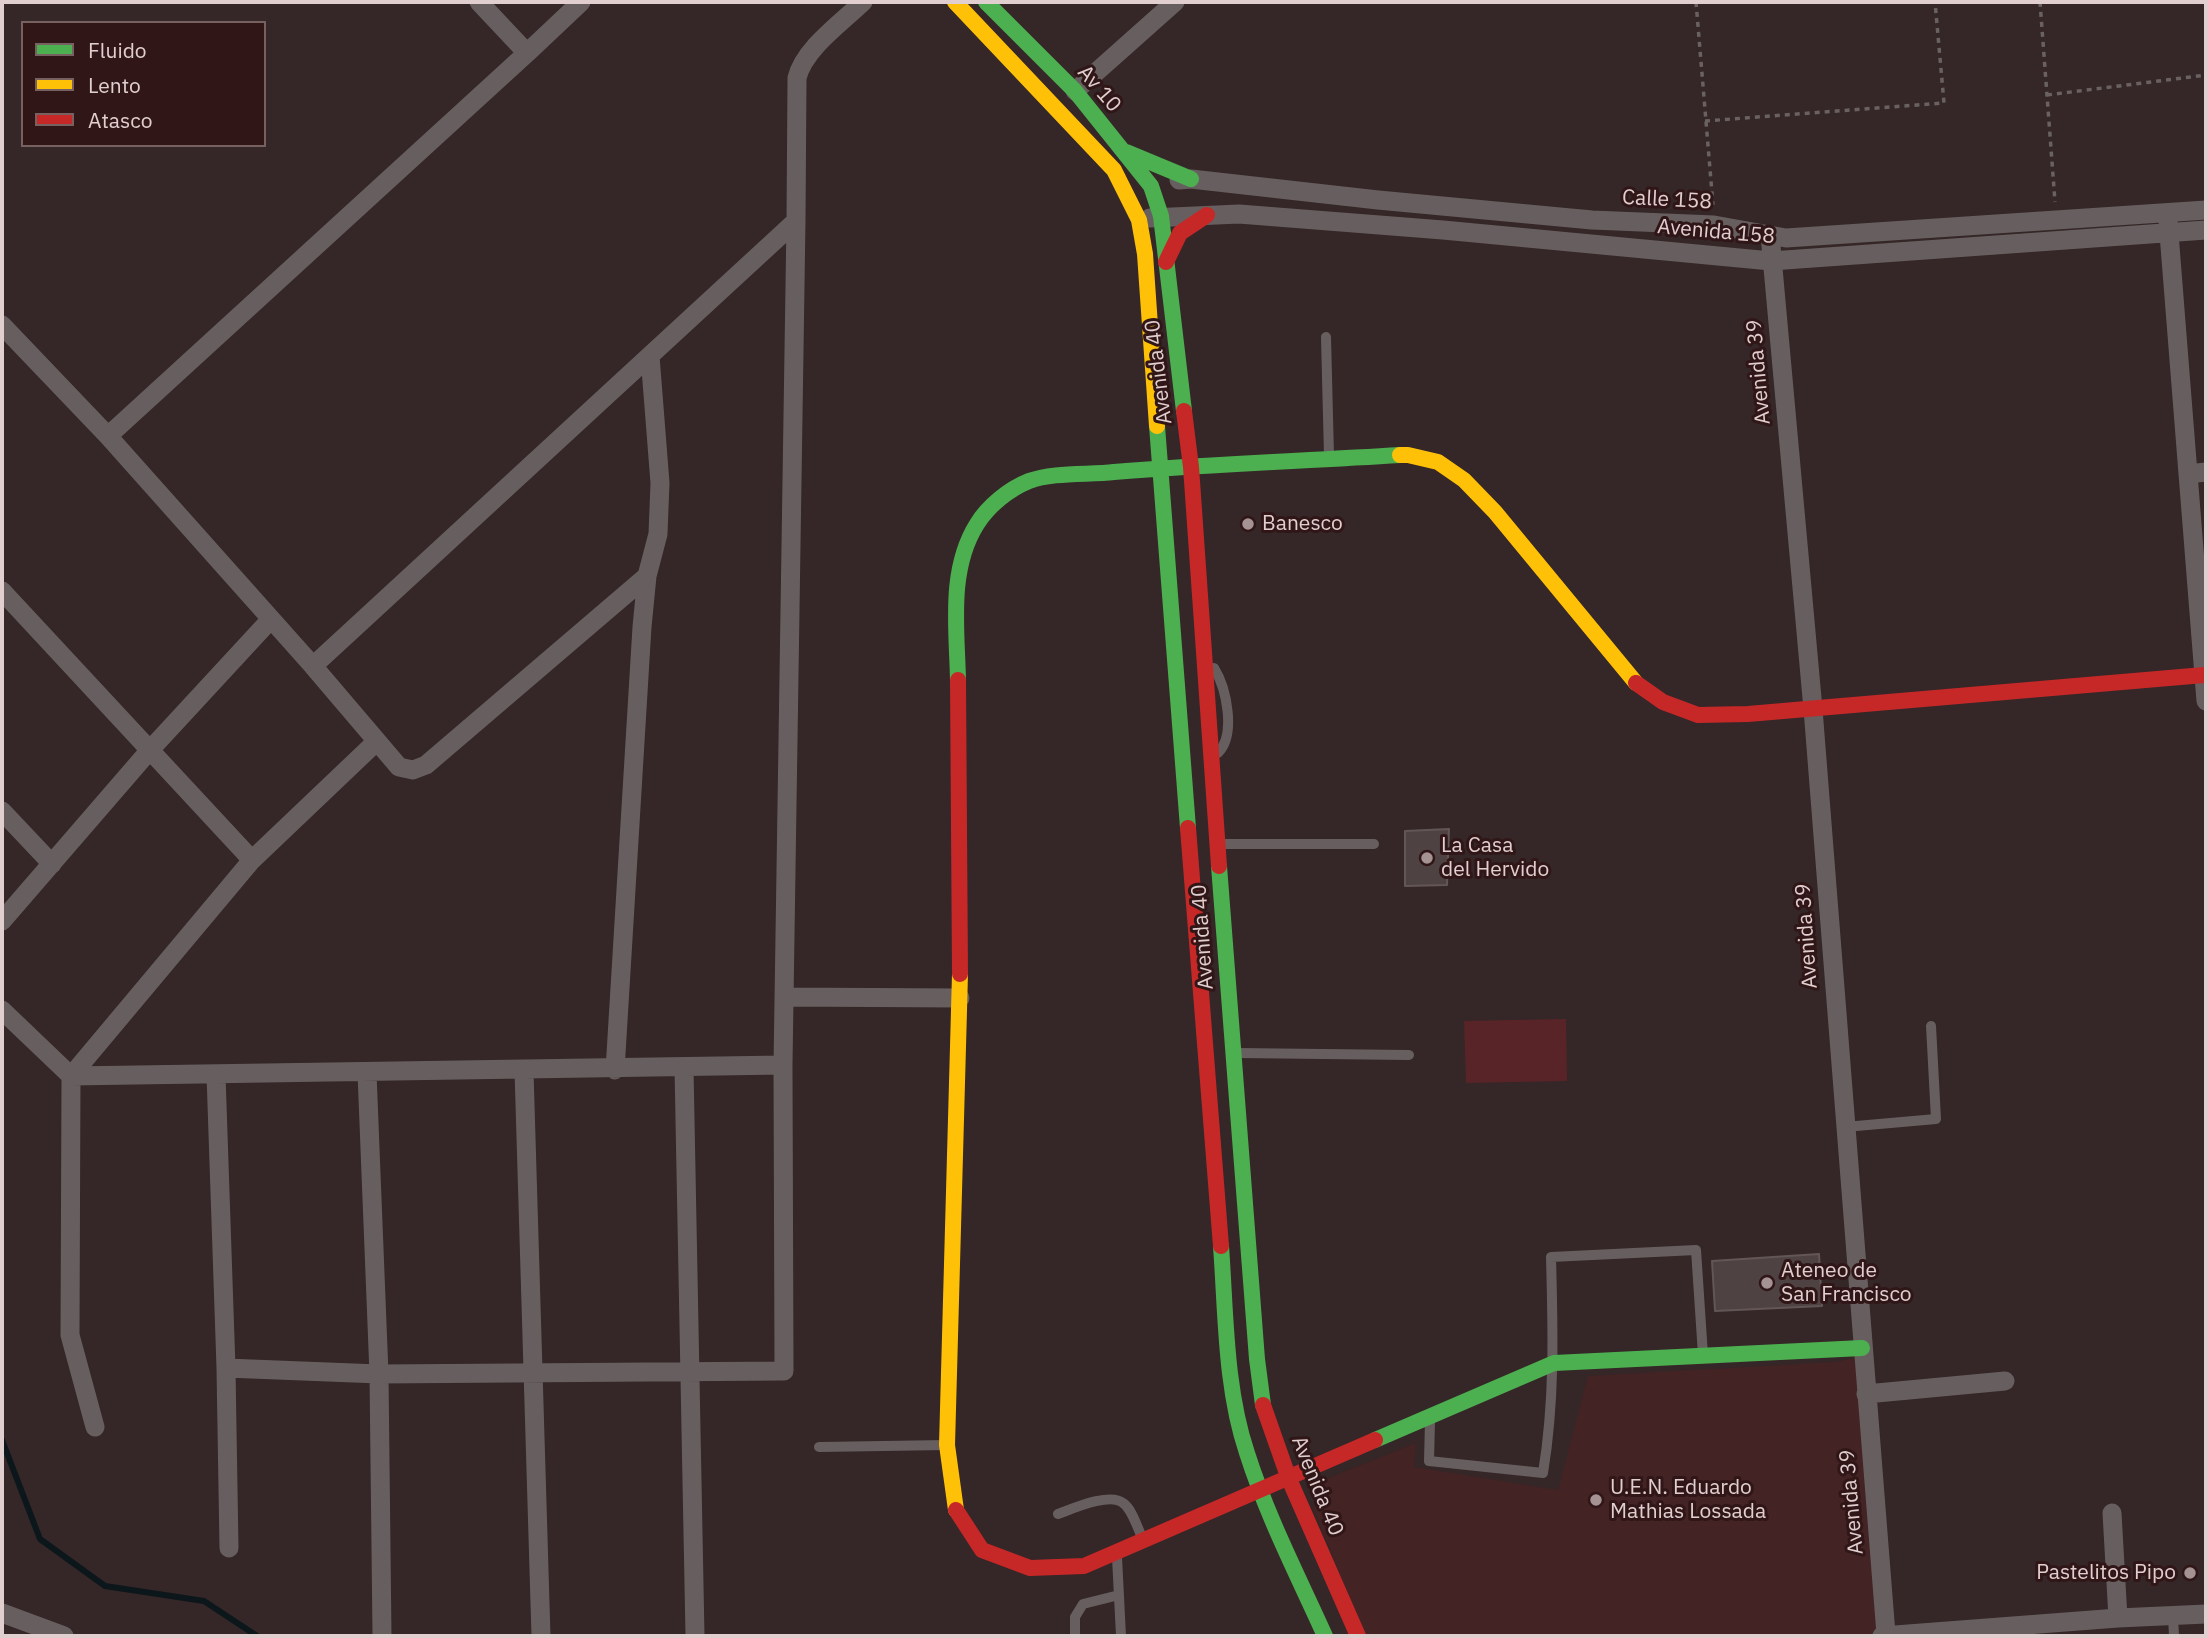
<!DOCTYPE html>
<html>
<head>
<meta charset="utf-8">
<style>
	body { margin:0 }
	#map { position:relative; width:2208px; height:1638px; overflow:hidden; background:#352627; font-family:"IBM Plex Sans",sans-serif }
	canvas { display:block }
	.frame { position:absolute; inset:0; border:4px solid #e1cece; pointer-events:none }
	.legend { position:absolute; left:21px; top:21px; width:245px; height:126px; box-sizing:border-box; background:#301617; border:2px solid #776060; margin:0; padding:9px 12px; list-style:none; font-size:21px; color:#e1cece }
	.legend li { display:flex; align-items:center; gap:14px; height:35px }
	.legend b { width:35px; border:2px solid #776060 }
</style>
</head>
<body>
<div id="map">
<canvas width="2208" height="1638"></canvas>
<div class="frame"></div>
<ul class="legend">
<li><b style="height:9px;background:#4caf50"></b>Fluido</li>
<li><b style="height:9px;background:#ffc107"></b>Lento</li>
<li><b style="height:9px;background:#c62828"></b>Atasco</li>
</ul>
</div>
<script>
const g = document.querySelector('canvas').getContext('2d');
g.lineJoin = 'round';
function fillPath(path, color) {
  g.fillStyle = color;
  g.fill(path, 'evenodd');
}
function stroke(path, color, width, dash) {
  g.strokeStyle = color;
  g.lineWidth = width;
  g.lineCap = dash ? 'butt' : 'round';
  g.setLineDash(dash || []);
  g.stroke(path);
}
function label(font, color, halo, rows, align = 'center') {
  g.font = font + ' "IBM Plex Sans",sans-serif';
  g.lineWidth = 6;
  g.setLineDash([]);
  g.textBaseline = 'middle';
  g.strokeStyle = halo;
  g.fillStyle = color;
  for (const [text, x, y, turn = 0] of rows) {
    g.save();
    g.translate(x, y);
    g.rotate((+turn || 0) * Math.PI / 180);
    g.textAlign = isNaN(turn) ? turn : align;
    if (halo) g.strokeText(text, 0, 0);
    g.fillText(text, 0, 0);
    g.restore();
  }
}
const built = new Path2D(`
	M1866 1355 1882 1636H1365L1313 1508 1326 1479 1416 1443 1414 1467 1558 1490 1588 1376 1836 1362Z`);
const green = new Path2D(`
	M1566 1019 1567 1081 1466 1083 1464 1021Z`);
const stream = new Path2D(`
	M2 1440 40 1539 105 1586 204 1601 257 1636`);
const building = new Path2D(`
	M1449 829 1447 885 1405 886V831Z
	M1819 1254 1822 1306 1715 1311 1712 1261Z`);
const path = new Path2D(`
	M1696 2 1713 205
	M2040 2 2055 202
	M2047 95 2206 75
	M1705 121 1944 103 1935 2`);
const lane = new Path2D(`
	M1326 337 1329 456
	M1214 668C1227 689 1236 735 1218 753
	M1221 844H1374
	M1237 1053 1409 1055
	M1845 1127 1936 1119 1931 1026
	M1430 1421 1429 1461 1543 1473C1555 1400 1553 1330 1551 1257L1696 1250 1703 1355
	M819 1447 946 1445
	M1058 1514C1072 1509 1110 1492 1123 1503 1132 1509 1137 1527 1142 1537
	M1117 1557 1121 1636
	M2173 1616 2174 1636
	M1075 1636V1617L1083 1604 1119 1595`);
const street = new Path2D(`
	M527 53 581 2
	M1075 91 1175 2
	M1179 180 1191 179 1378 200 1592 220 1714 225 1786 238 2206 210
	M1150 218 1239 214 1443 230 1771 261 2206 230
	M2168 221 2206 701
	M1770 235 1813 709 1886 1634
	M2 325 108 436 527 53 479 2
	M108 436 313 666 399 767 413 770 426 765 647 576
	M2188 474 2206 472
	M2 591 252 860
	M313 666 796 221 797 78C804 49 841 23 863 2
	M377 741 252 860 71 1076 783 1065
	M2 811 52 864
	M2 921 149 751 271 619
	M784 997 960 998
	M2 1010 71 1076 70 1335 95 1427
	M684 1068 695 1636
	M615 1070 642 627 647 576 658 534 660 483 650 356
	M524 1071 541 1636
	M367 1073 379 1374 382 1636
	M216 1075 226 1368 229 1548
	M226 1368 379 1374 784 1371 783 1065 796 221
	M1866 1394 2005 1381
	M2112 1513 2118 1618
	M2 1613 64 1636
	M1882 1636 2118 1618 2206 1614`);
const fast = new Path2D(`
	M986 2 1075 91 1151 186 1161 216 1184 411
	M1126 152 1191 179
	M1157 426 1188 828
	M958 680C957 629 948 570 977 524 988 506 1009 489 1029 481 1053 472 1089 475 1114 472 1209 464 1305 461 1400 455
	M1219 866 1257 1359 1263 1405
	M1221 1246C1226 1314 1225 1388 1247 1453 1267 1516 1298 1576 1325 1636
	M1375 1440 1554 1363 1862 1348`);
const slow = new Path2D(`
	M955 2 1114 170 1139 220 1145 254 1157 426
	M1400 455H1408L1438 462 1464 480 1495 512 1636 683
	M956 1510 947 1445 960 974`);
const jam = new Path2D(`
	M1166 262 1180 233 1207 215
	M1184 411 1191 467 1219 866
	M958 680 960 974
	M1636 683 1663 702 1698 715 1748 714 2204 675
	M1188 828 1221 1246
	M1263 1405 1289 1479 1358 1636
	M956 1510 982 1550 1030 1568 1084 1566 1375 1440`);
const markers = [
	[1248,524,7,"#a59394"],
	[1427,858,7,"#a59394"],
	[1767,1283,7,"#a59394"],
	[1596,1500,7,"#a59394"],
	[2190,1573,7,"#a59394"]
];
const streetNames = [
	["Av 10",1099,89,49],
	["Calle 158",1667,200,3],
	["Avenida 158",1716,232,5],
	["Avenida 40",1159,372,-97],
	["Avenida 39",1759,372,-95],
	["Avenida 39",1807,936,-94],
	["Avenida 40",1203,937,-94],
	["Avenida 40",1317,1486,68],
	["Avenida 39",1852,1502,-95]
];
const poiNames = [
	["Banesco",1262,524],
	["La Casa",1441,846],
	["del Hervido",1441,870],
	["Ateneo de",1781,1271],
	["San Francisco",1781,1295],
	["U.E.N. Eduardo",1610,1488],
	["Mathias Lossada",1610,1512],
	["Pastelitos Pipo",2176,1573,"right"]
];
fillPath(built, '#432324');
fillPath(green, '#592428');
stroke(stream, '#0c171b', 6);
fillPath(building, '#4f4242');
stroke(building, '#635657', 2);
stroke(path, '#6a6262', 3.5, [5, 5]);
stroke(lane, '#675f5f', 10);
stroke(street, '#675f5f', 19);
stroke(fast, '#4caf50', 16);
stroke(slow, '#ffc107', 16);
stroke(jam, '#c62828', 16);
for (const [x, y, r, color] of markers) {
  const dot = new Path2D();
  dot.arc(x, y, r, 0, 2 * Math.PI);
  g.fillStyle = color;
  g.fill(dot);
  stroke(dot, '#301617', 2.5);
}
label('21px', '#e1cece', '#301617', streetNames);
label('21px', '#e1cece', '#301617', poiNames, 'left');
</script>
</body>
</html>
